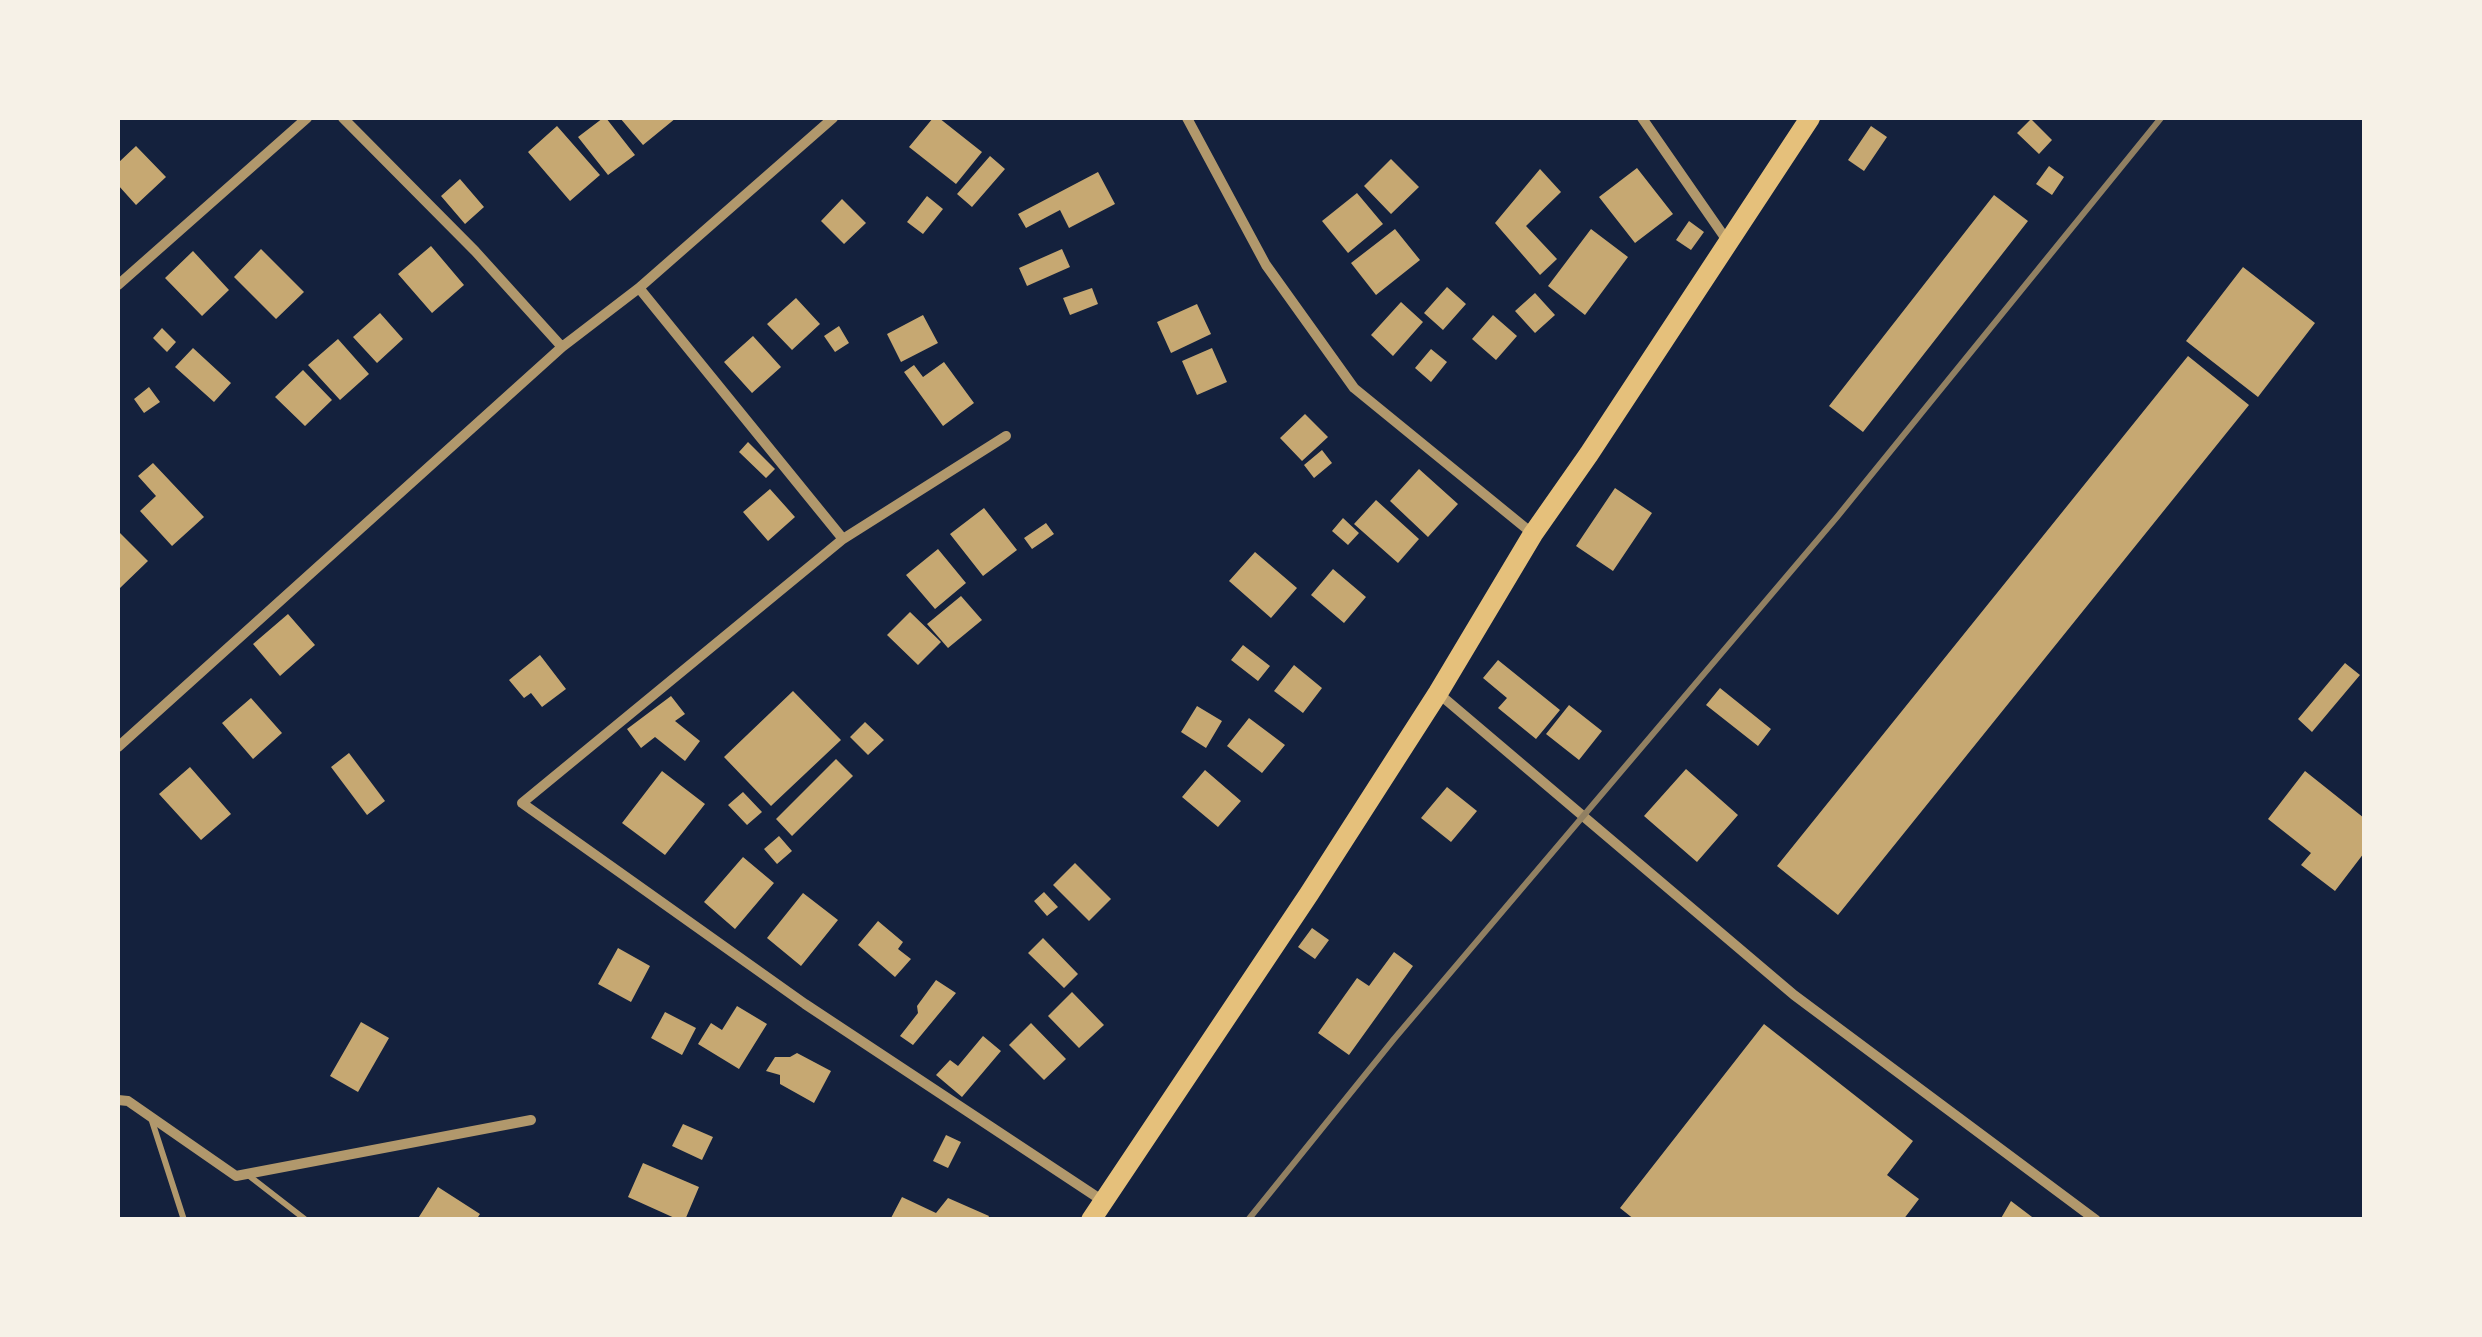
<!DOCTYPE html>
<html>
<head>
<meta charset="utf-8">
<style>
	body { margin:0 }
	#map { position:relative; width:2482px; height:1337px; overflow:hidden; background:#14213d; font-family:"Exo 2",sans-serif }
	canvas { display:block }
	.frame { position:absolute; inset:0; border:120px solid #f6f1e7; pointer-events:none }
</style>
</head>
<body>
<div id="map">
<canvas width="2482" height="1337"></canvas>
<div class="frame"></div>
</div>
<script>
const g = document.querySelector('canvas').getContext('2d');
g.lineJoin = 'round';
function fillPath(path, color) {
  g.fillStyle = color;
  g.fill(path, 'evenodd');
}
function stroke(path, color, width, dash) {
  g.strokeStyle = color;
  g.lineWidth = width;
  g.lineCap = dash ? 'butt' : 'round';
  g.setLineDash(dash || []);
  g.stroke(path);
}
const building = new Path2D(`
	M603 118H606L635 155 608 175 578 137Z
	M620 118H676L643 145Z
	M933 118H939L982 152 956 184 909 147Z
	M2031 119 2052 140 2039 154 2017 133Z
	M557 126 600 175 570 201 528 152Z
	M1871 126 1887 137 1864 171 1848 160Z
	M136 146 166 177 136 205 118 185V163Z
	M990 156 1005 169 972 207 957 194Z
	M1391 159 1419 187 1391 214 1364 186Z
	M2049 166 2064 177 2052 195 2036 184Z
	M1637 168 1673 214 1635 243 1599 197Z
	M1540 169 1561 192 1526 226 1557 259 1540 275 1495 223Z
	M1098 172 1115 204 1069 228 1060 210 1026 228 1018 214Z
	M460 179 484 207 465 224 441 196Z
	M1357 193 1383 224 1348 253 1322 221Z
	M1994 195 2028 221 1863 432 1829 406Z
	M927 196 943 209 923 234 907 222Z
	M842 199 866 223 844 244 821 221Z
	M1689 221 1704 232 1691 250 1676 240Z
	M1395 229 1420 260 1376 295 1351 263Z
	M1591 229 1628 257 1585 315 1548 286Z
	M431 246 464 285 432 313 398 274Z
	M261 249 304 292 276 319 234 277Z
	M1062 249 1070 267 1027 286 1019 268Z
	M193 251 229 290 202 316 165 278Z
	M2243 267 2315 323 2258 397 2186 341Z
	M1447 287 1466 304 1443 330 1424 313Z
	M1092 288 1098 304 1070 315 1063 298Z
	M1535 293 1555 315 1535 333 1515 311Z
	M796 298 820 324 792 350 767 324Z
	M1401 302 1423 322 1393 356 1371 335Z
	M1197 304 1211 334 1171 353 1157 322Z
	M380 313 403 339 377 363 353 337Z
	M923 315 938 343 901 362 887 334Z
	M1493 315 1517 336 1496 360 1472 339Z
	M839 326 849 343 835 352 824 336Z
	M162 328 176 342 167 352 153 338Z
	M753 336 781 367 752 393 724 362Z
	M338 339 369 374 340 400 308 365Z
	M193 348 231 383 214 402 175 367Z
	M1212 348 1227 382 1197 395 1182 361Z
	M1431 349 1447 362 1431 382 1415 368Z
	M2188 356 2249 405 1838 915 1777 866Z
	M944 362 974 403 943 426 904 372 914 365 923 377Z
	M303 370 332 400 305 426 275 397Z
	M149 387 160 402 144 413 134 399Z
	M1305 414 1328 437 1302 461 1280 438Z
	M748 442 775 469 766 478 739 452Z
	M1322 450 1332 463 1314 478 1304 465Z
	M153 463 204 517 172 546 140 511 156 496 138 476Z
	M1419 469 1458 504 1428 537 1390 501Z
	M1615 488 1652 513 1613 571 1576 546Z
	M770 489 795 517 768 541 743 512Z
	M1376 500 1419 539 1398 563 1354 524Z
	M984 508 1017 550 983 576 950 534Z
	M1343 518 1359 533 1348 545 1332 531Z
	M1046 523 1054 534 1032 549 1024 538Z
	M119 532 148 561 120 588 118 586V533Z
	M938 549 966 583 935 609 906 575Z
	M1255 552 1297 588 1271 618 1229 581Z
	M1333 569 1366 597 1344 623 1311 595Z
	M961 596 982 620 948 648 927 624Z
	M910 612 941 642 918 665 887 635Z
	M288 614 315 645 280 676 253 644Z
	M1243 645 1270 666 1258 681 1231 660Z
	M540 655 566 689 542 707 531 693 524 698 509 680Z
	M1498 660 1560 710 1536 739 1498 708 1507 698 1483 678Z
	M2345 663 2360 675 2312 732 2298 719Z
	M1294 665 1322 688 1303 713 1274 691Z
	M1720 688 1771 729 1758 746 1706 705Z
	M793 691 841 740 771 806 724 757Z
	M671 696 685 714 675 721 700 741 685 761 655 737 641 748 627 729Z
	M251 698 282 733 253 759 222 723Z
	M1569 705 1602 731 1579 760 1546 734Z
	M1197 706 1222 721 1206 748 1181 732Z
	M1249 718 1285 745 1262 773 1227 746Z
	M865 722 884 740 868 755 850 737Z
	M349 753 385 801 367 815 331 767Z
	M836 759 853 776 792 836 776 819Z
	M190 767 231 814 201 840 159 794Z
	M1686 769 1738 815 1697 862 1644 816Z
	M1205 770 1241 801 1218 827 1182 797Z
	M662 771 705 804 665 855 622 823Z
	M2305 771 2364 818V853L2335 891 2301 865 2311 853 2268 819Z
	M1447 787 1477 811 1451 842 1421 818Z
	M743 792 762 812 747 825 728 805Z
	M779 836 792 851 777 864 764 849Z
	M743 857 774 883 735 929 704 902Z
	M1075 863 1111 899 1089 921 1053 885Z
	M1044 892 1058 907 1047 916 1034 901Z
	M803 893 838 920 801 966 767 938Z
	M878 921 903 942 898 949 911 959 895 977 858 945Z
	M1312 928 1329 940 1315 959 1298 947Z
	M1043 938 1078 974 1064 988 1028 953Z
	M618 948 650 966 631 1002 598 984Z
	M1394 952 1413 966 1349 1055 1318 1033 1357 978 1369 986Z
	M936 980 956 993 913 1045 900 1036 918 1013 917 1006Z
	M1072 992 1104 1025 1079 1048 1048 1016Z
	M737 1006 767 1024 739 1069 698 1044 711 1023 722 1030Z
	M665 1012 696 1028 682 1055 651 1038Z
	M361 1022 389 1038 358 1092 330 1076Z
	M1031 1023 1066 1059 1044 1080 1009 1045Z
	M1764 1024 1913 1141 1887 1175 1919 1199 1903 1220H1635L1620 1208Z
	M983 1036 1001 1051 962 1097 936 1075 950 1060 958 1066Z
	M797 1053 831 1071 814 1103 780 1084V1075L766 1071 775 1057H790Z
	M683 1124 713 1137 702 1160 672 1146Z
	M946 1135 961 1142 948 1168 933 1161Z
	M643 1163 699 1187 685 1220H679L628 1197Z
	M438 1187 480 1214 476 1220H417Z
	M902 1197 936 1213 948 1198 989 1216 987 1220H895L891 1218Z
	M2011 1201 2036 1220H2000Z`);
const service = new Path2D(`
	M151 1118 184 1220
	M248 1175 306 1220`);
const minor = new Path2D(`
	M343 118 475 251 562 347
	M1187 118 1266 265 1354 388 1533 534
	M1642 118 1728 242
	M118 285 307 118
	M639 288 843 539
	M1006 436 843 539 522 803 805 1004 1103 1201
	M1438 693 1794 995 2096 1220
	M118 747 562 347 639 288 833 118
	M118 1100 128 1101 236 1176 531 1120`);
const primary = new Path2D(`
	M1091 1220 1309 894 1438 693 1533 534 1589 454 1810 118`);
const rail = new Path2D(`
	M1248 1220 1394 1039 1837 517 2161 118`);
fillPath(building, '#c6a872');
stroke(service, '#b1986c', 6);
stroke(minor, '#b1986c', 10);
stroke(primary, '#e5c07b', 20);
stroke(rail, '#918062', 6);
</script>
</body>
</html>
